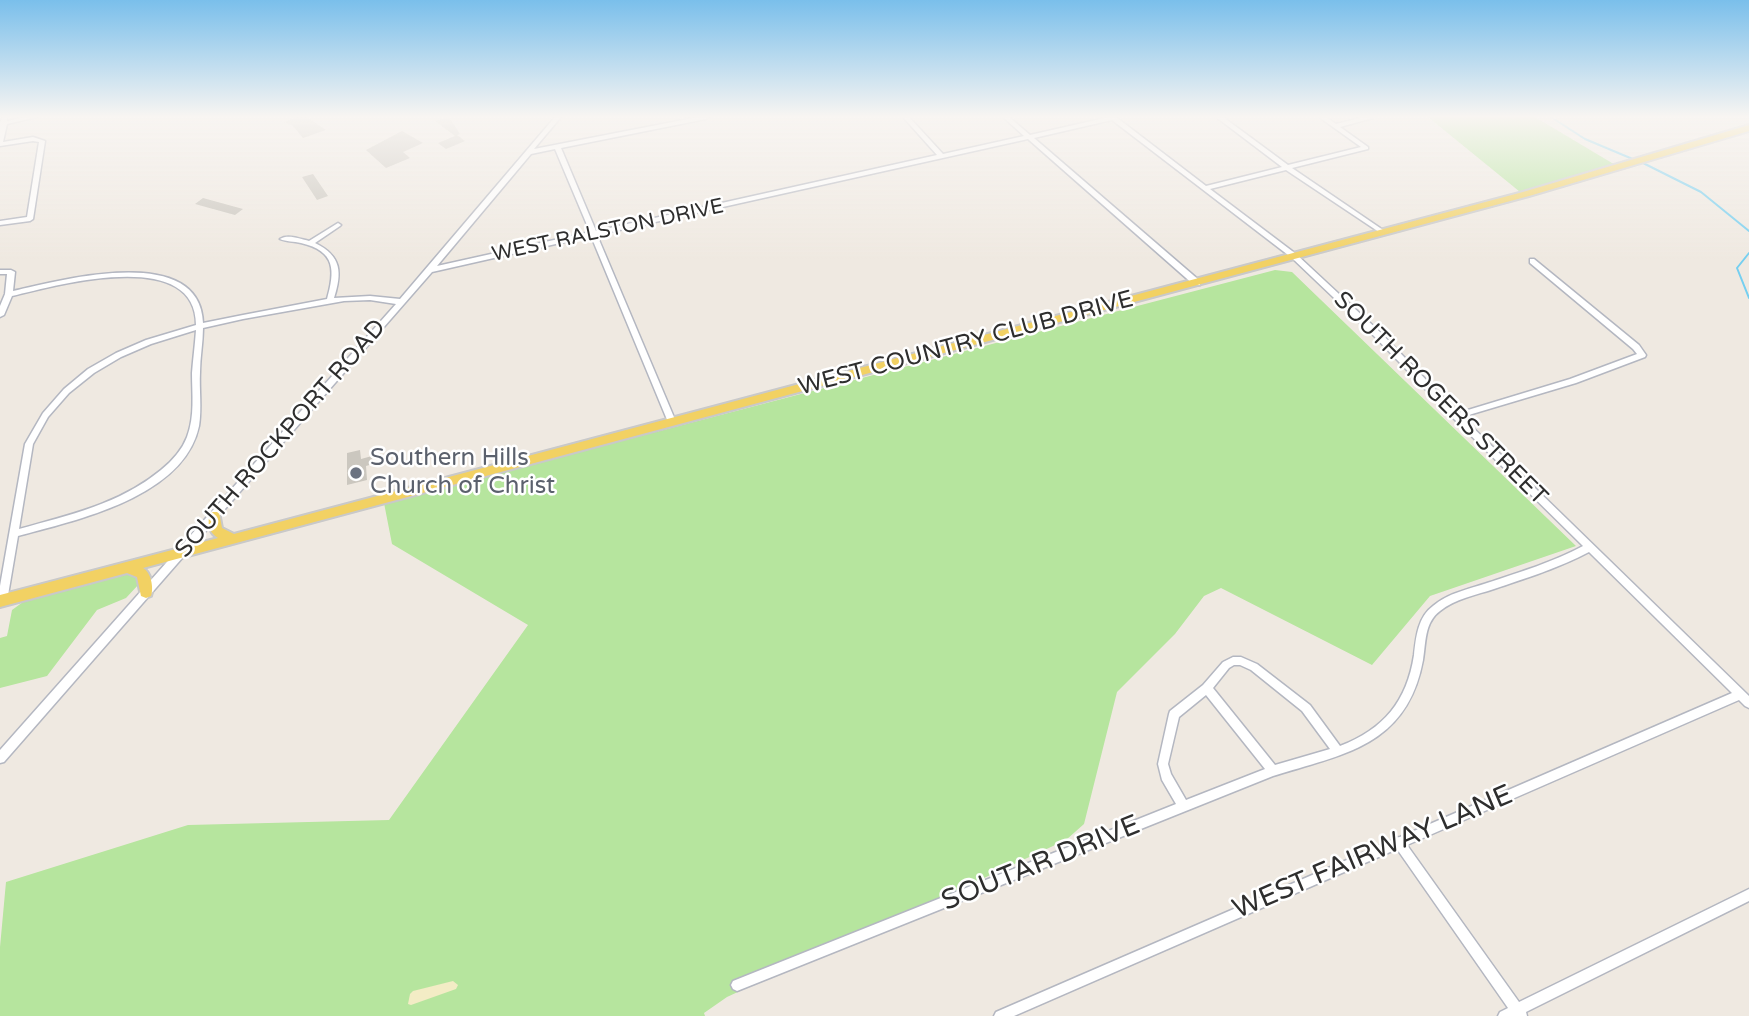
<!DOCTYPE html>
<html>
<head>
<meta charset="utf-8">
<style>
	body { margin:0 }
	canvas { display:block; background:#efe9e1 }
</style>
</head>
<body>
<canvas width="1749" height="1016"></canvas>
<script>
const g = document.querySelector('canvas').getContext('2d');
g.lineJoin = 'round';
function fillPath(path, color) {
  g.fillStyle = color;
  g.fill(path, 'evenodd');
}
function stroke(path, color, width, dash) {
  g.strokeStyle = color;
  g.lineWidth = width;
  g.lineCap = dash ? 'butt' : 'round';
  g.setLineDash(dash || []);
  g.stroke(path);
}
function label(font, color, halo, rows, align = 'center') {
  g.font = font + ' "Varela Round",sans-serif';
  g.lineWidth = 5;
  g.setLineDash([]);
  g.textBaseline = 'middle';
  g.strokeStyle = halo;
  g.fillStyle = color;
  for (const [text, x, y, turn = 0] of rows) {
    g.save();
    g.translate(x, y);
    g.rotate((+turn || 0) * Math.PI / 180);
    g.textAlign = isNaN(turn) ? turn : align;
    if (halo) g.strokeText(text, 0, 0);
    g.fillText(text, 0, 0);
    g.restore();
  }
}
const green = new Path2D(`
	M1428 117H1535L1617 166 1525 196Z
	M1275 270 1292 272 1576 546 1430 596 1372 665 1221 588 1204 596 1175 634 1117 692 1084 824 1066 840 727 997 704 1013 705 1016H0V947L6 882 188 825 389 820 528 625 392 544 384 503Z
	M125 575H134L139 584 126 598 97 610 47 676 0 688V638L7 636 12 610 23 602Z`);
const sand = new Path2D(`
	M453 981 458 985 456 989 411 1005 408 1004 410 994 413 991Z`);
const stream = new Path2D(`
	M1551 117 1585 139 1635 160
	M1641 162 1701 192 1749 231
	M1749 253 1737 268 1749 298`);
const building = new Path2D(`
	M295 117H307L326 130 303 138 293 126 284 122Z
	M449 117 460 134 457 135 465 141 446 149 438 143 455 136 435 121Z
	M402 131 423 143 403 152 410 158 386 168 366 150Z
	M313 174 328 196 317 200 302 177Z
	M203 198 243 209 235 215 195 204Z
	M360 450 361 459 372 456 373 464 366 466 367 480 347 485V453Z`);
const minor = new Path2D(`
	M3 117H7V121L26 117H37L7 124 3 142 33 137 45 141 33 219 30 221 0 225V221L27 217 39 142 33 141 0 146V122Z
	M555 117H561L534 149 698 117H709L706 119 561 148 596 231 937 155 903 117H909L943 154 1024 136 1003 117H1009L1030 135 1109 117H1116L1206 186 1282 167 1216 117H1223L1288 165 1361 147 1319 117H1326L1336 124 1364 117H1374L1373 118 1340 127 1368 147V149L1292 168 1386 232V234H1382L1286 170 1210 189 1296 254 1381 333 1458 413 1570 379 1637 354 1633 349 1530 263V259H1534L1639 345 1646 355 1645 357 1576 383 1462 417 1749 696V708L1745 706 1739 700 1407 845 1519 1002 1749 889V901L1526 1012 1527 1016H1498L1500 1012 1508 1008 1397 849 1014 1016H994L996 1012 1393 840 1394 838 1400 837 1732 693 1589 552C1559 568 1526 578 1494 589 1476 595 1455 599 1440 611 1424 623 1426 643 1423 660 1407 746 1344 754 1273 776L737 991 733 989 731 985 733 981 1176 804 1162 780 1158 764 1169 714 1170 711 1203 685 1223 662 1233 657H1241L1257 664 1310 705 1340 746C1384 729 1407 701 1414 655 1416 637 1418 617 1433 606 1448 593 1469 589 1487 583 1520 572 1553 562 1583 546L1453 418 1375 337 1292 258 1112 120 1034 138 1200 281V285H1194L1028 139 597 235 676 422 672 425 668 422 591 236 432 272 4 762 0 763V750L396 304 370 300 344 301 243 319 203 328C203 343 200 357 200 372 199 390 202 408 199 426 184 497 77 520 18 536L7 601 5 604H0V586L25 444 43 413 64 389 88 369 116 353 146 340 196 325C196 246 57 285 12 296L4 315 0 317V306L5 294 7 274H0V270H11L15 272 13 291C61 280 200 242 203 323L243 315 327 299C335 271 336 251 301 243 294 241 286 242 280 239 288 234 300 239 309 241L338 223 341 225 340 226 315 243C342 256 342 273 334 298L370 296 400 299ZM555 149 590 232 437 266 531 154ZM196 330C195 345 193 359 192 373 192 394 195 416 187 437 182 450 172 461 161 470 120 504 69 515 19 529L33 444 48 417 69 393 94 373 121 357 151 344ZM1234 665H1240L1251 670 1302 711 1330 749 1275 765 1213 688 1229 668ZM1206 695 1265 769 1186 800 1171 774 1168 764 1179 717Z`);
const major = new Path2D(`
	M1749 125V131L1529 196 143 568C151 572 154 588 151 596L146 598 141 596 137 577 127 573 0 607V595L218 538C209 533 206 522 211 512H219L222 528 234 534 1523 192Z`);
const markers = [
	[356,473,7,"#6b7280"]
];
const farStreetnames = [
	["WEST RALSTON DRIVE",608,231,-12]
];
const streetNames = [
	["WEST COUNTRY CLUB DRIVE",966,344,-15],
	["SOUTH ROGERS STREET",1440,399,45],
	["SOUTH ROCKPORT ROAD",281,439,-49]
];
const worshipNames = [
	["Southern Hills",370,459],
	["Church of Christ",370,487]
];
const nearStreetnames = [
	["WEST FAIRWAY LANE",1373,853,-23],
	["SOUTAR DRIVE",1041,864,-22]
];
fillPath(green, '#b6e59e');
fillPath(sand, '#f3ecc5');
stroke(stream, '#75cff0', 2);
fillPath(building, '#cbc7bf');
stroke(minor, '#b4b7c1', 3);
stroke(major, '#c9c9c9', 4);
fillPath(minor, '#fff');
fillPath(major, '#f2d163');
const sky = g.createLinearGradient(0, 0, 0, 259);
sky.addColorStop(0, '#7abfeb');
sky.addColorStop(0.45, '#f8f5f2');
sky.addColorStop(1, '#f8f5f200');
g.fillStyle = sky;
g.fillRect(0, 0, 1749, 259);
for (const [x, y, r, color] of markers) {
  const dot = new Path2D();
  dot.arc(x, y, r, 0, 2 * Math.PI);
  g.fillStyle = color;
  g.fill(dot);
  stroke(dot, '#fff', 2.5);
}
label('21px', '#2e2e2e', '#fff', farStreetnames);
label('24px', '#2e2e2e', '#fff', streetNames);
label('24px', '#5b616d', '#fff', worshipNames, 'left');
label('28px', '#2e2e2e', '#fff', nearStreetnames);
</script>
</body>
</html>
